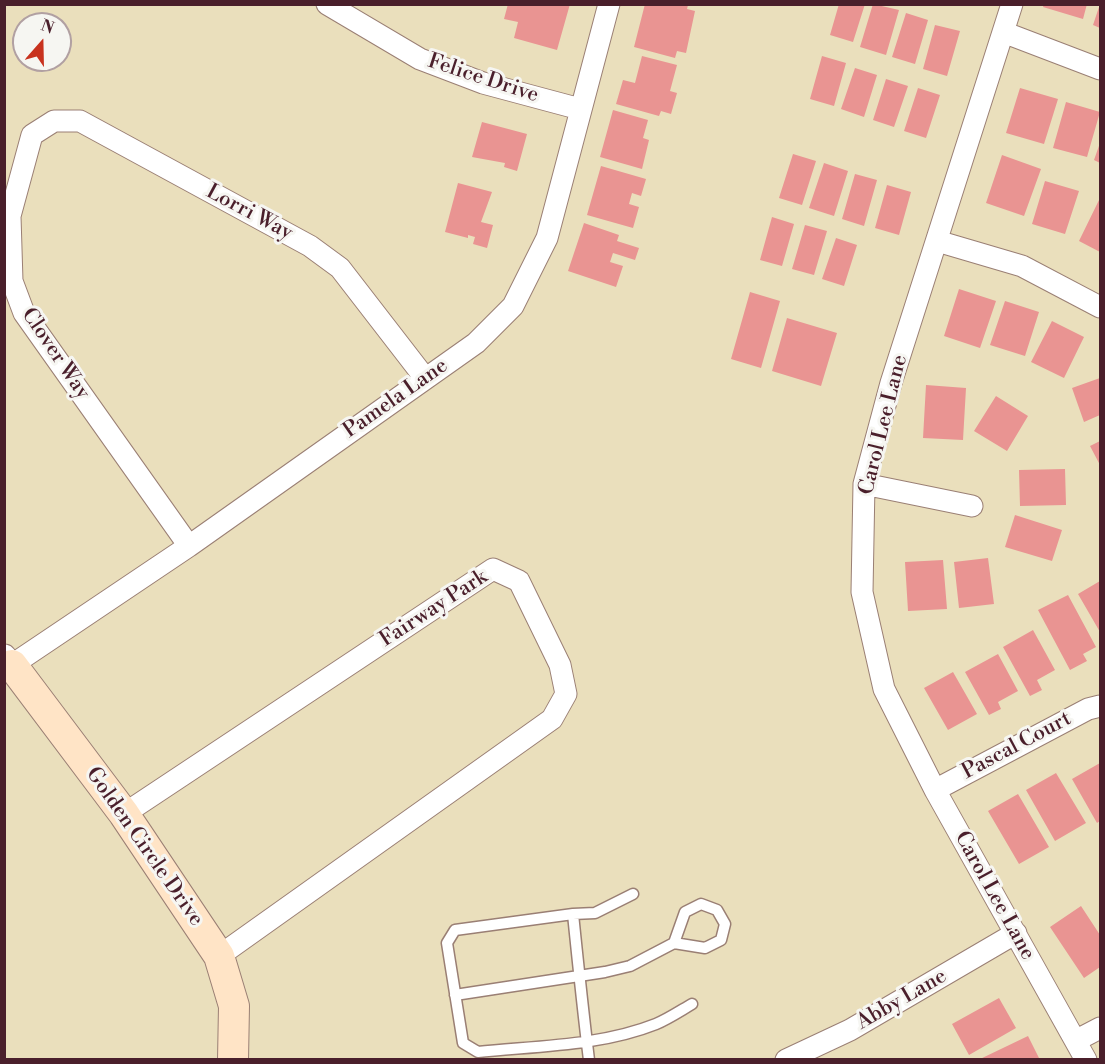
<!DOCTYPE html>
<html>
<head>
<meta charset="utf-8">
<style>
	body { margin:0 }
	#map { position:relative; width:1105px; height:1064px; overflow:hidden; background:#eadfbc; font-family:"Libre Bodoni",serif }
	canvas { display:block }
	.frame { position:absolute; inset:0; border:6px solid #4a1f2b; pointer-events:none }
	.north { position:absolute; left:12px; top:12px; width:60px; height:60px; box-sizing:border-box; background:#f6f6f2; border:2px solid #b1a0a2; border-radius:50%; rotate:20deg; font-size:16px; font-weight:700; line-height:24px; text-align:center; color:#4a1f2b }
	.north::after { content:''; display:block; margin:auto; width:21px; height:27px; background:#c8321e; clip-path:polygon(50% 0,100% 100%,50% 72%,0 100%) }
</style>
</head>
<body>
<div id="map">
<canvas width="1105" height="1064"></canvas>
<div class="frame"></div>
<div class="north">N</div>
</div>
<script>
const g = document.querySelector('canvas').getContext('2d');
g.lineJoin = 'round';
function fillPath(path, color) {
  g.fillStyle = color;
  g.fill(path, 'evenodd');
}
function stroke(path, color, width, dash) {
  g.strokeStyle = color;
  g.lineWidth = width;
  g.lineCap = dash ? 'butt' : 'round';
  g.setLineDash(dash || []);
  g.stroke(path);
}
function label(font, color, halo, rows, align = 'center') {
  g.font = font + ' "Libre Bodoni",serif';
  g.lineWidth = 6;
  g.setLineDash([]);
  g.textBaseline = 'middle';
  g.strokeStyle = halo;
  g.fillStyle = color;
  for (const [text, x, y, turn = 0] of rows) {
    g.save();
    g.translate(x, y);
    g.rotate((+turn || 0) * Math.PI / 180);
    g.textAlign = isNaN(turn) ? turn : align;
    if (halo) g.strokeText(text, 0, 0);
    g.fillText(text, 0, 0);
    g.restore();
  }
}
const building = new Path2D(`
	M508 4H570L557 50 514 38 518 22 504 19Z
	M645 4H685L688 5 687 9 695 11 686 53 677 51 675 58 634 47Z
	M839 4H865L853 42 830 35Z
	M873 4 899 10 886 55 860 47Z
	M1044 4H1087L1083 19 1043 7Z
	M1100 4V28L1093 25Z
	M906 13 928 20 915 64 892 57Z
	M935 25 960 31 947 76 923 69Z
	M642 56 677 65 670 91 677 93 671 114 661 111 659 116 616 104 623 80 635 83Z
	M822 56 846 63 834 106 810 99Z
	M855 68 877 75 864 117 841 109Z
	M886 79 908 86 894 127 873 120Z
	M918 88 940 95 926 138 904 131Z
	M1020 88 1058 99 1044 144 1006 133Z
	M1066 102 1100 112 1087 157 1053 148Z
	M613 110 648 120 643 138 649 140 642 169 600 157Z
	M482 122 527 134 517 171 504 167 505 163 472 157Z
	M1100 143V163L1094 160Z
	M793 154 816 161 802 205 779 198Z
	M1002 155 1041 169 1024 216 986 203Z
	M824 163 848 171 834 216 809 208Z
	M601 166 646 179 641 196 632 193 629 204 639 207 633 228 587 215Z
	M855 174 877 180 864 226 842 219Z
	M1045 181 1079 191 1065 234 1032 224Z
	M458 183 492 192 481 222 493 225 487 248 473 244 475 237 468 235V238L445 232Z
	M887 185 911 192 899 235 875 228Z
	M1100 198V252L1079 241Z
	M772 217 794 224 782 266 760 260Z
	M584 223 619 235 617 241 639 248 635 260 613 253 610 262 623 266 616 287 568 271Z
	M805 225 827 231 814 275 792 269Z
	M836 238 857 245 844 286 822 279Z
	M959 289 996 301 980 348 944 336Z
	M750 292 780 301 761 368 731 359Z
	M1005 301 1039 312 1025 356 990 345Z
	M787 318 837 333 821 386 772 371Z
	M1052 321 1084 337 1064 378 1031 362Z
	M1100 378V415L1084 422 1072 388Z
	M926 385 966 388 963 440 923 438Z
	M996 396 1028 416 1007 451 974 431Z
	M1100 441V465L1090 446Z
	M1065 469 1066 505 1020 506 1019 470Z
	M1015 515 1062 530 1052 561 1005 547Z
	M988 558 994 604 959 608 954 562Z
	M943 560 947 609 908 611 905 562Z
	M1100 581V632L1078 594Z
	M1068 595 1096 647 1083 654 1087 661 1070 670 1038 610Z
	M1033 630 1055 670 1037 680 1042 690 1030 696 1003 647Z
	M998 654 1018 691 998 702 1001 709 989 715 965 672Z
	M953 672 977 714 948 730 924 688Z
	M1100 763V821L1097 823 1072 779Z
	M1056 773 1086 823 1055 841 1026 790Z
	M1018 794 1049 847 1019 864 988 811Z
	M1081 906 1100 935V967L1084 978 1050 927Z
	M999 998 1016 1028 969 1055 952 1024Z
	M1028 1036 1040 1060H978Z`);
const lane = new Path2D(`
	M573 914 595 913 633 894
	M455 995 605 972 630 966 674 943 705 948 721 940 725 924 717 910 701 904 685 912 674 943
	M589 1060C583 1011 578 963 573 914L455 930 447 943 463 1043 478 1052C536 1046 601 1046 656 1024 668 1019 680 1011 692 1004`);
const street = new Path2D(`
	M327 4 420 59 483 83 580 109
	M1012 4 891 383 864 484 862 592 884 689 935 790 1086 1060
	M1003 32 1100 69
	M937 241 1022 266 1100 307
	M864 484 972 506
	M189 546 24 313 12 281 10 216 32 135 54 121H80L310 246 340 268 425 378
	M5 655 12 665 189 546 476 343 513 306 547 238 609 4
	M935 790 1088 709 1100 706
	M124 814 493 569 519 581 560 665 566 694 552 719 219 956
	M1077 1040 1100 1028
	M786 1060 850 1030 1016 933`);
const secondary = new Path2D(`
	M12 665 124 814 219 956 234 1006 233 1060`);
const streetNames = [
	["Felice Drive",483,79,18],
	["Lorri Way",249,213,28],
	["Clover Way",55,354,56],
	["Pamela Lane",396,399,-35],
	["Carol Lee Lane",884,425,-76],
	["Fairway Park",434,609,-33],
	["Pascal Court",1017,746,-28],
	["Golden Circle Drive",144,847,55],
	["Carol Lee Lane",994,896,61],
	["Abby Lane",902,1000,-30]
];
fillPath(building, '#e99492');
stroke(lane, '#9a7f74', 13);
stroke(street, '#9a7f74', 23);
stroke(secondary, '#9a7f74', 32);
stroke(lane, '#fff', 10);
stroke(street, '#fff', 21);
stroke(secondary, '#ffe4c6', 30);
label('21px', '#4a1f2b', '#f6f6f2', streetNames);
</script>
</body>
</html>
